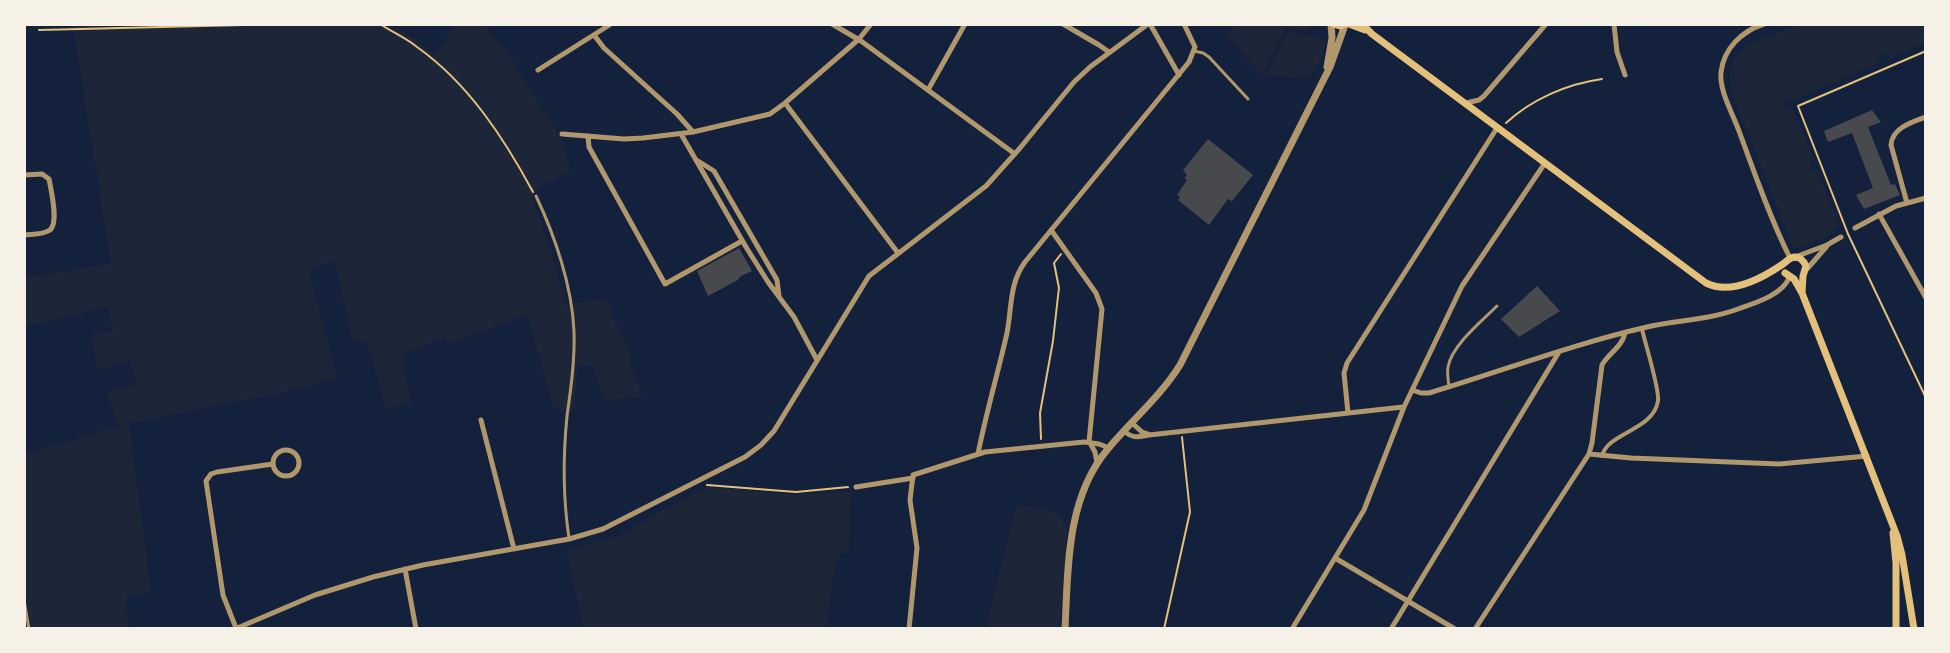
<!DOCTYPE html>
<html>
<head>
<meta charset="utf-8">
<style>
	body { margin:0 }
	#map { position:relative; width:1950px; height:653px; overflow:hidden; background:#14213d; font-family:Lato,sans-serif }
	canvas { display:block }
	.frame { position:absolute; inset:0; border:26px solid #f6f1e7; pointer-events:none }
</style>
</head>
<body>
<div id="map">
<canvas width="1950" height="653"></canvas>
<div class="frame"></div>
</div>
<script>
const g = document.querySelector('canvas').getContext('2d');
g.lineJoin = 'round';
function fillPath(path, color) {
  g.fillStyle = color;
  g.fill(path, 'evenodd');
}
function stroke(path, color, width, dash) {
  g.strokeStyle = color;
  g.lineWidth = width;
  g.lineCap = dash ? 'butt' : 'round';
  g.setLineDash(dash || []);
  g.stroke(path);
}
const green = new Path2D(`
	M154 24H384L393 29 396 26 434 54 458 24 460 26 462 24H483L501 43 564 143 570 171 542 185 532 197 551 251 566 305 605 298 632 360 629 361 643 396 606 401 592 366H578L574 409 561 411 553 406 527 315 447 344 445 337 402 355 411 404 386 408 367 342H353L334 261 309 269 337 378 278 393 129 423 151 591 126 598 130 629H24V455L118 426 107 393 138 384 130 361 98 370 90 335 113 331 107 307 24 327V278L111 264 73 26Z
	M1236 24H1311L1307 31 1286 28 1262 75 1226 35Z
	M1800 24H1926V42L1888 59 1886 54H1881L1878 56 1880 62 1794 100 1789 97 1784 101 1785 107 1792 108 1815 160 1810 164 1812 171 1817 170 1840 226 1835 229 1834 233 1800 248 1794 247 1791 242 1732 93C1727 73 1731 58 1747 45Z
	M1288 32 1318 38 1326 42 1322 57 1309 78 1265 75Z
	M707 487 792 495 850 492 849 553H840L833 579 827 629H584L566 551 624 534 657 513Z
	M1017 505 1056 513 1067 527 1060 629H987L986 623Z`);
const building = new Path2D(`
	M1872 110 1881 122 1868 127 1891 185 1895 184 1900 195 1864 209 1856 195 1873 188 1852 133 1828 142 1824 131Z
	M1208 139 1253 175 1232 201 1228 199 1209 225 1178 200 1180 197 1177 195 1187 180 1184 178 1187 175 1183 170Z
	M739 248 752 271 741 276 738 280 708 296 697 271Z
	M1537 286 1560 311 1519 337 1501 319Z`);
const path = new Path2D(`
	M380 24C392 32 406 38 417 47 468 83 504 138 533 192
	M39 30 285 24
	M1926 51 1798 106 1848 234 1926 398
	M1506 123C1532 99 1567 84 1602 79
	M1041 439 1040 413 1053 341 1058 296 1059 288 1054 263 1061 254
	M707 485 796 492 848 487
	M1164 629 1190 512 1182 437`);
const service = new Path2D(`
	M1194 51 1203 53 1209 57 1248 99
	M536 196C555 236 572 286 574 331 575 359 571 388 567 416 563 456 563 498 569 538
	M1449 386C1448 380 1447 373 1448 367 1452 345 1482 321 1497 306
	M24 600 29 629`);
const pedestrian = new Path2D(`
	M1602 456C1608 432 1653 431 1658 401 1660 390 1645 343 1642 329`);
const minor = new Path2D(`
	M832 24 861 41 1015 154
	M1063 24 1099 45 1109 52
	M1150 24 1179 75
	M1614 24 1617 52 1625 75
	M1764 24C1742 31 1724 48 1721 72 1719 91 1733 114 1739 131 1755 174 1770 218 1790 258
	M594 35 604 48 677 114 693 132
	M538 70 611 24
	M928 90 965 24
	M785 103 898 253
	M1466 103 1479 100 1484 96 1546 24
	M562 134 624 139 643 138 693 132 770 114 785 103 859 39 871 24
	M681 134 746 247 768 282 794 317 817 360
	M588 136 589 147 665 284 742 241
	M698 161 714 171 777 280 779 296
	M24 175 42 174 49 179C51 190 59 223 50 230 43 235 32 234 24 235
	M1907 203 1891 145C1892 128 1912 122 1926 117
	M1879 214 1926 298
	M1855 228 1896 206 1926 198
	M1051 230 1096 293 1102 309 1089 442
	M1795 257 1827 245 1841 237
	M1807 269 1827 246
	M1412 390 1421 393H1429C1502 371 1573 344 1647 327 1678 320 1709 320 1738 309 1755 303 1782 295 1789 278
	M1348 413 1344 373 1347 363 1497 128
	M481 420 514 549
	M1132 423 1142 432 1148 434
	M1124 431C1133 439 1138 437 1149 435L1403 407
	M1090 443 1095 452 1097 463
	M273 463a13 13 0 1 1 26 0a13 13 0 1 1-26 0Z
	M978 454C986 413 998 373 1007 333 1012 307 1009 284 1025 262L1189 62 1195 47 1184 24
	M1589 454 1631 458 1779 464 1867 456
	M856 487 913 478
	M1335 558 1455 629
	M405 569 416 629
	M236 628 223 595 206 481 211 474 217 472 273 464
	M235 629 315 595 373 577 423 565 569 539 603 529 745 457 761 445 774 431 869 276 986 186 1020 148 1074 82 1090 67 1148 24
	M909 629 917 548 910 500 913 475 985 452 1084 442 1099 444 1109 448
	M1292 629 1364 510 1404 407 1462 286 1545 163
	M1391 629 1559 352
	M1475 629 1589 454 1592 443 1602 365C1609 353 1622 347 1625 333`);
const tertiary = new Path2D(`
	M1327 67 1332 38 1331 24
	M1065 629C1068 570 1066 499 1107 450 1131 421 1160 397 1180 365L1330 67 1345 25`);
const secondary = new Path2D(`
	M1333 24 1340 26 1346 24
	M1349 24 1365 30
	M1362 24 1372 34 1706 283C1730 295 1759 280 1780 266 1784 264 1787 260 1791 258 1799 255 1803 260 1806 266L1803 276 1802 293
	M1785 273 1794 279 1802 293 1897 536 1902 555 1914 629
	M1893 533 1896 563V629`);
fillPath(green, '#1d2539');
fillPath(building, '#48494c');
stroke(path, '#e5c07b', 2);
stroke(service, '#b1986c', 3);
stroke(pedestrian, '#b1986c', 4);
stroke(minor, '#b1986c', 5);
stroke(tertiary, '#b1986c', 7);
stroke(secondary, '#e5c07b', 7);
</script>
</body>
</html>
